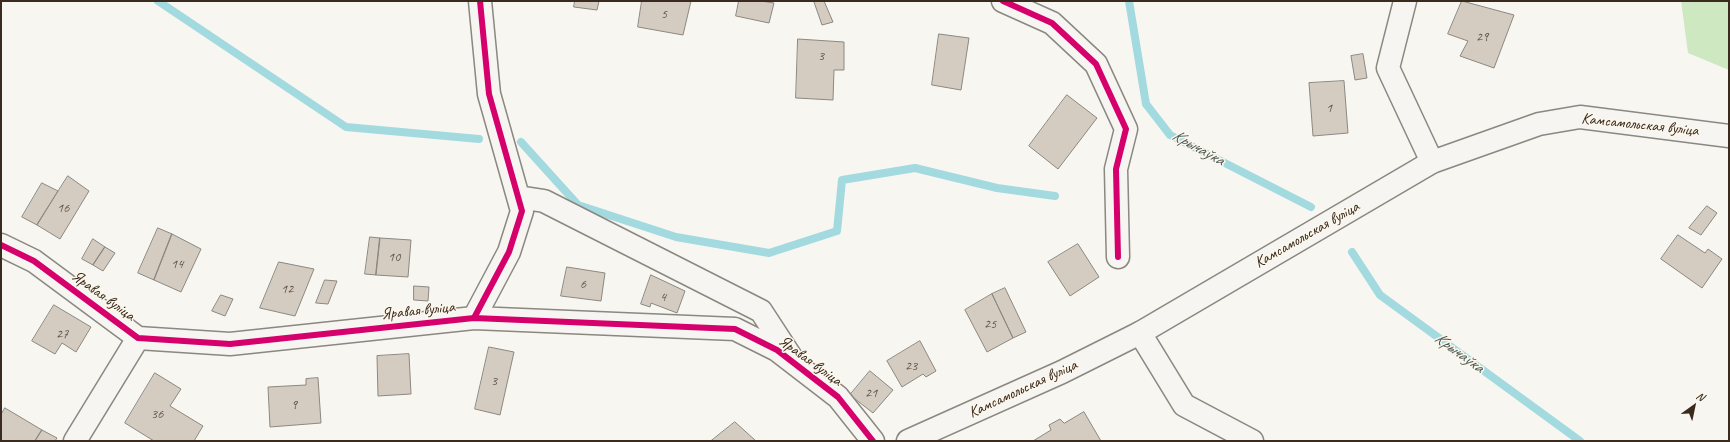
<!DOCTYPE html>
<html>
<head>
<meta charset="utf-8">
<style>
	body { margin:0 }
	#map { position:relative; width:1730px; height:442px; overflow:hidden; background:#f8f6f0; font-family:Caveat,sans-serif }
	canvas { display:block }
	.frame { position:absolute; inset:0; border:2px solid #3b2a1e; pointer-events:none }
	.north { position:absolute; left:1674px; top:386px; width:40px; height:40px; -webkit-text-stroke:3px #fbf7ec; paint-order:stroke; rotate:33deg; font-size:11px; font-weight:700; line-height:16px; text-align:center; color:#3b2a1e }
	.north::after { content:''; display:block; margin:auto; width:14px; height:18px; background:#3b2a1e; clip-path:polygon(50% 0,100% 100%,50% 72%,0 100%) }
</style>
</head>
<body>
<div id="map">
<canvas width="1730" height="442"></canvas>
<div class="frame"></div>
<div class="north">N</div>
</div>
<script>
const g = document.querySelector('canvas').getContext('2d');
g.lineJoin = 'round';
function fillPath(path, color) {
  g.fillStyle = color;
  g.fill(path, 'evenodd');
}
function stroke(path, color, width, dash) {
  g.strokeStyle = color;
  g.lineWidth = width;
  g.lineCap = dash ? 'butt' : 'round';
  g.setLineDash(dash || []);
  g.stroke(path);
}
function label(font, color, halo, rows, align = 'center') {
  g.font = font + ' Caveat,sans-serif';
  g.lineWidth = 3;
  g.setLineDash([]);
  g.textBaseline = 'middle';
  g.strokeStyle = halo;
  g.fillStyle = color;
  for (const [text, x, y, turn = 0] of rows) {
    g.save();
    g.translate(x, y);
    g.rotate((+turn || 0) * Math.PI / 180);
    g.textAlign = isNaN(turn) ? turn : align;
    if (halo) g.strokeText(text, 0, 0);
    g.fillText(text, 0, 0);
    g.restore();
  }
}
const green = new Path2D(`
	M1681 1H1729V70L1688 53Z`);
const stream = new Path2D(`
	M158 1 346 127 479 139
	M1129 1 1146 104 1170 135 1311 207
	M521 142 578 205 676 237 769 253 837 231 842 180 915 168 997 188 1055 196
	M1352 252 1380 295 1580 441`);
const building = new Path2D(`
	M575 1H599L597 10 574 7Z
	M642 1H691L683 35 638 27Z
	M739 1H761L774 3 769 23 736 16Z
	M824 1 833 22 822 25 814 2Z
	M1462 1 1514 15 1494 68 1460 56 1468 41 1448 34Z
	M939 34 969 38 961 90 932 85Z
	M798 39 844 42V70H834L833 100 796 98Z
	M1363 54 1367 78 1355 80 1351 56Z
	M1344 81 1348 133 1313 136 1309 83Z
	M1067 95 1097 118 1058 169 1029 146Z
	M68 176 89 191 60 239 37 225Z
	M42 183 58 191 37 225 22 217Z
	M1707 206 1717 213 1701 235 1689 228Z
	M158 228 172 234 154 280 138 273Z
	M172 234 201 249 181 292 154 280Z
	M1678 235 1705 253 1708 249 1722 259 1702 288 1661 259Z
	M370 237 380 238 376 275 365 274Z
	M380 238 411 240 408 277 376 275Z
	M93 239 105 247 93 265 82 259Z
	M1078 244 1099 277 1070 296 1048 262Z
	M105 247 115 253 103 271 93 265Z
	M279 262 314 269 295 316 260 308Z
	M567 267 605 273 601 301 561 296Z
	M651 275 685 291 677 313 651 303 650 307 641 304Z
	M325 280 337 281 328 304 316 303Z
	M414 286 429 287 428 301 414 300Z
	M1005 288 1026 332 1013 338 992 294Z
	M992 294 1013 338 987 352 965 310Z
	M221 295 233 299 225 316 212 311Z
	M54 305 91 327 76 352 62 343 55 354 32 341Z
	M920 341 936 371 926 377 923 374 902 387 887 361Z
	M489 347 514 352 500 415 475 409Z
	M409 354 411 394 378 396 377 356Z
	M870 371 893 390 873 413 850 395Z
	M155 373 181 389 170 406 203 426 194 441H154L125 423Z
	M318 378 321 423 270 427 268 387 306 385V379Z
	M5 408 42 430 35 441H1V415Z
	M1084 412 1101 441H1033L1051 430 1049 425 1060 419 1064 423Z
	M735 422 756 441H711Z
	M42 430 57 438 55 441H35Z`);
const street = new Path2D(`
	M1003 1 1052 23 1096 64 1126 129 1116 169 1118 257
	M1405 1 1388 68 1432 162
	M518 197 544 201 761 311 791 357
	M1 245 34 261 138 338 230 344 474 318 735 329 777 350 838 397 873 441
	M474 318 509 252 522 211 489 94 480 1
	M1140 333 1184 405 1252 441
	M75 441 138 338`);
const secondary = new Path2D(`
	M908 441 1062 372 1140 333 1432 162 1539 124 1580 117 1729 136`);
const cycleway = new Path2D(`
	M1003 1 1052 23 1096 64 1126 129 1116 169 1118 257
	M1 245 34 261 138 338 230 344 474 318 735 329 777 350 838 397 873 441
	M474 318 509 252 522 211 489 94 480 1`);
const numberNames = [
	["5",664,14],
	["29",1482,37],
	["3",821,56],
	["1",1329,108],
	["16",63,208],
	["10",394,257],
	["14",177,264],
	["6",583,284],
	["12",287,289],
	["4",663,297],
	["25",990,324],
	["27",62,334],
	["23",911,366],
	["3",494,381],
	["21",871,393],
	["9",294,405],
	["36",157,414]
];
const streetNames = [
	["Камсамольская вуліца",1640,125,6],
	["Камсамольская вуліца",1307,235,-30],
	["Яравая вуліца",103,296,36],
	["Яравая вуліца",418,311,-6],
	["Яравая вуліца",810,361,36],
	["Камсамольская вуліца",1023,389,-25]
];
const waterNames = [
	["Крычаўка",1198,148,29],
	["Крычаўка",1459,353,36]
];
fillPath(green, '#cee8c2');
stroke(stream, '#a3dae0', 8);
fillPath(building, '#d4ccc1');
stroke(building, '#8b8781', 1);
stroke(street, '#8b8781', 25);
stroke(secondary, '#8b8781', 25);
stroke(street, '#f6f5f1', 22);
stroke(secondary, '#f6f5f1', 22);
stroke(cycleway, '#d6006c', 6);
label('14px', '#615247', null, numberNames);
label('16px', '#3b2a1e', '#fbf7ec', streetNames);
label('italic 17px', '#4f5b56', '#fbf7ec', waterNames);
</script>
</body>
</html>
